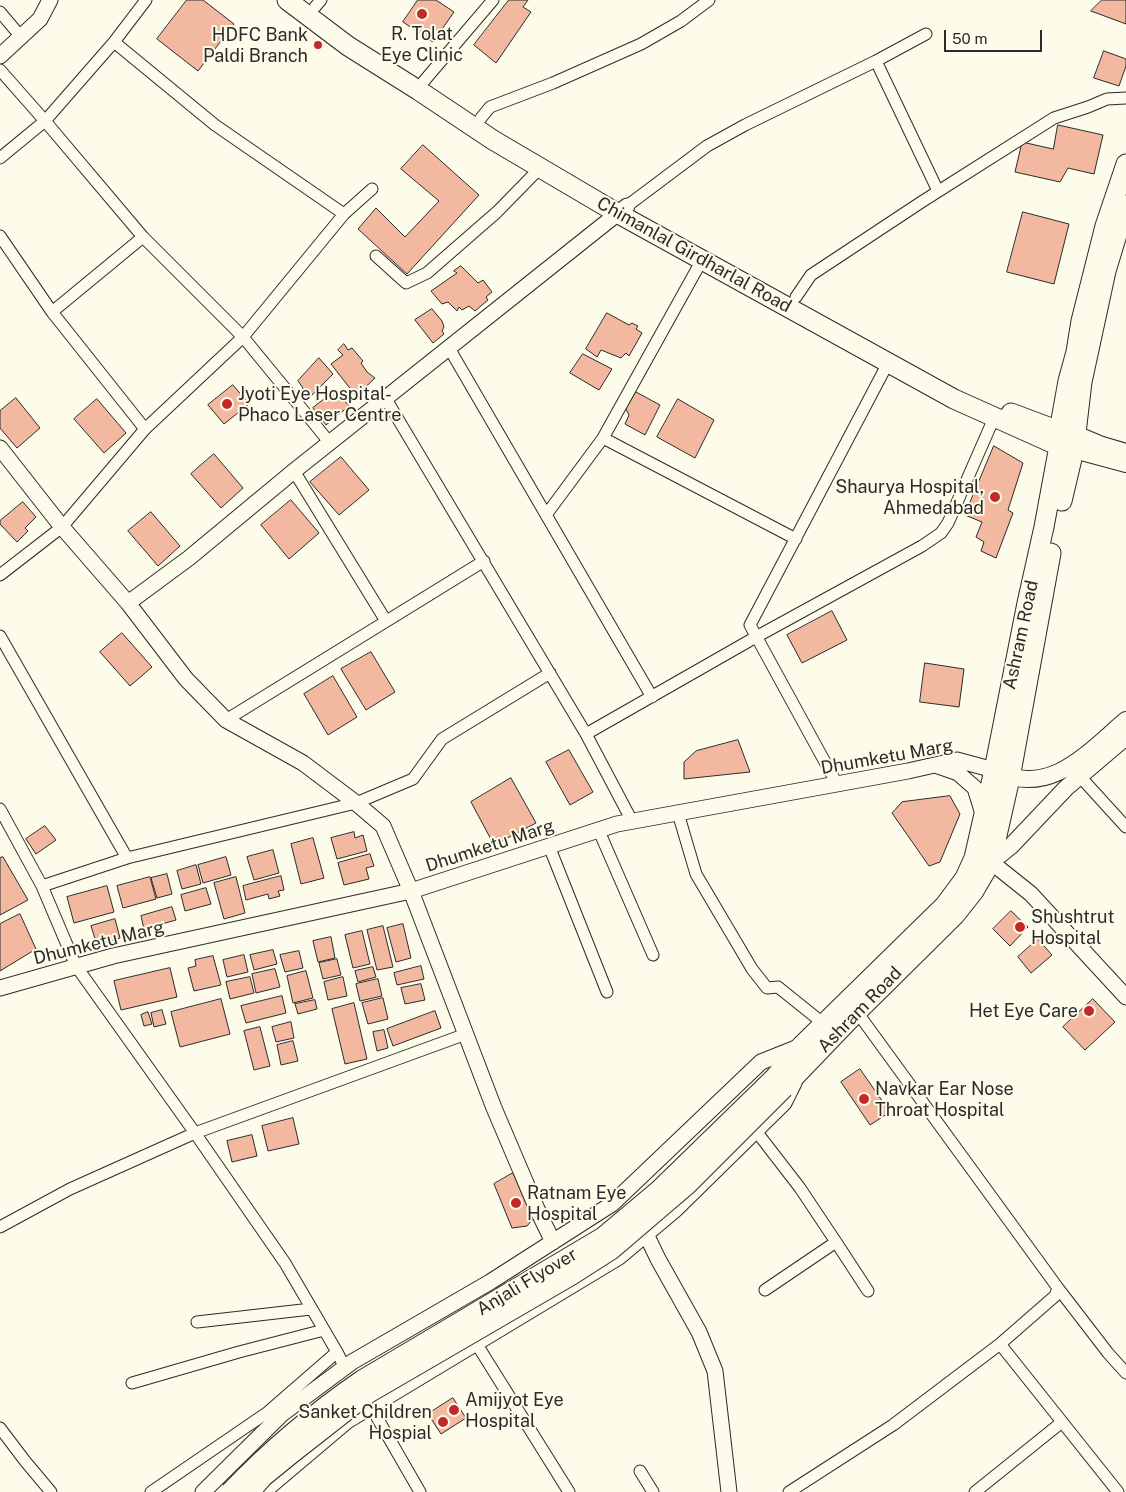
<!DOCTYPE html>
<html>
<head>
<meta charset="utf-8">
<style>
	body { margin:0 }
	#map { position:relative; width:1126px; height:1492px; overflow:hidden; background:#fdfbea; font-family:"Public Sans",sans-serif }
	canvas { display:block }
	.scale { position:absolute; left:944px; top:30px; width:98px; height:22px; box-sizing:border-box; border:2px solid #2b2b2b; border-top:0; padding-left:6px; font-size:15px; line-height:18px; white-space:nowrap; color:#2b2b2b; -webkit-text-stroke:4px #fdfbea; paint-order:stroke }
</style>
</head>
<body>
<div id="map">
<canvas width="1126" height="1492"></canvas>
<div class="scale">50 m</div>
</div>
<script>
const g = document.querySelector('canvas').getContext('2d');
g.lineJoin = 'round';
function fillPath(path, color) {
  g.fillStyle = color;
  g.fill(path, 'evenodd');
}
function stroke(path, color, width, dash) {
  g.strokeStyle = color;
  g.lineWidth = width;
  g.lineCap = dash ? 'butt' : 'round';
  g.setLineDash(dash || []);
  g.stroke(path);
}
function label(font, color, halo, rows, align = 'center') {
  g.font = font + ' "Public Sans",sans-serif';
  g.lineWidth = 4;
  g.setLineDash([]);
  g.textBaseline = 'middle';
  g.strokeStyle = halo;
  g.fillStyle = color;
  for (const [text, x, y, turn = 0] of rows) {
    g.save();
    g.translate(x, y);
    g.rotate((+turn || 0) * Math.PI / 180);
    g.textAlign = isNaN(turn) ? turn : align;
    if (halo) g.strokeText(text, 0, 0);
    g.fillText(text, 0, 0);
    g.restore();
  }
}
const building = new Path2D(`
	M187 0H203L234 24 198 71 157 39Z
	M418 0H436L454 12 433 42 403 22Z
	M509 0H528L523 7 531 12 496 63 474 45Z
	M1102 0H1126V24L1091 11Z
	M1104 51 1126 59V66L1119 86 1094 78Z
	M1058 125 1103 135 1094 174 1068 168 1060 182 1015 172 1022 142 1053 149Z
	M423 145 479 195 407 274 358 229 376 208 405 237 439 201 401 169Z
	M1023 212 1069 224 1054 284 1007 272Z
	M461 266 478 283 483 280 492 292 486 297 488 300 475 311 469 306 462 310 459 307 457 311 448 302 442 304 431 291 457 273 454 271Z
	M432 309 442 321 444 327 442 331 444 334 433 343 415 320Z
	M607 313 629 325 632 323 638 326 636 329 642 333 629 356 626 353 621 358 601 350 597 357 586 349Z
	M344 344 348 350 352 348 363 361 361 363 367 372 375 378 356 396 331 364 343 355 338 350Z
	M583 354 612 369 599 390 570 373Z
	M319 358 333 374 310 397 309 396 307 397 302 390 303 388 298 381Z
	M233 385 249 404 224 424 208 405Z
	M336 390 349 406 326 425 313 408Z
	M636 392 660 405 645 435 625 424 629 415 626 409Z
	M16 398 40 428 17 448 0 428V411Z
	M97 399 126 433 104 453 74 419Z
	M678 399 714 420 695 458 657 437Z
	M994 446 1023 463 1008 510 1013 513 996 558 981 551 984 542 976 537 982 522 965 515Z
	M214 454 243 488 221 508 191 474Z
	M341 457 369 490 339 515 310 482Z
	M291 500 319 533 289 559 261 525Z
	M23 502 36 517 25 528 28 531 17 542 0 524V521Z
	M151 512 180 546 158 566 128 531Z
	M832 611 847 640 802 663 787 635Z
	M122 633 152 667 130 686 100 652Z
	M371 652 395 692 366 710 341 669Z
	M925 663 964 669 959 707 920 702Z
	M333 676 357 717 328 735 304 694Z
	M738 740 750 772 684 779V762L696 751Z
	M569 750 593 792 570 805 546 762Z
	M511 778 536 823 494 845 471 802Z
	M950 796 960 814 940 862 929 866 892 813 902 802Z
	M45 826 56 840 36 854 26 839Z
	M354 832 355 838 363 835 367 851 337 859 331 838Z
	M313 838 324 878 301 884 291 844Z
	M273 850 279 873 254 880 247 857Z
	M370 854 374 866 366 868 369 879 344 885 338 863Z
	M3 857 28 900 0 915V858Z
	M226 857 231 875 203 883 198 865Z
	M196 865 201 884 182 889 177 871Z
	M167 874 172 894 157 898 151 878Z
	M281 876 284 890 278 891 280 896 269 899 268 894 246 900 243 886Z
	M150 877 156 899 123 908 117 886Z
	M236 877 245 913 224 919 214 883Z
	M107 886 114 912 74 923 67 897Z
	M206 888 211 904 185 911 181 895Z
	M172 907 176 920 144 929 141 916Z
	M1011 911 1028 927 1010 946 993 929Z
	M20 914 36 949 0 971V924Z
	M115 919 120 938 97 945 91 926Z
	M403 924 411 958 396 962 387 928Z
	M383 926 393 967 377 970 367 930Z
	M362 931 370 964 353 968 345 935Z
	M331 937 335 958 318 962 313 941Z
	M1038 939 1052 955 1031 973 1018 957Z
	M273 950 277 964 254 970 250 955Z
	M299 951 303 968 285 972 280 955Z
	M244 955 248 972 227 977 223 960Z
	M213 956 221 985 194 991 188 968 196 966 195 960Z
	M337 959 341 975 323 979 319 963Z
	M421 966 424 979 397 985 394 973Z
	M373 967 376 977 358 982 355 971Z
	M170 968 177 997 121 1010 114 981Z
	M275 969 280 987 256 993 252 974Z
	M306 971 313 998 293 1003 287 976Z
	M250 977 254 993 230 999 226 982Z
	M343 977 347 996 328 1000 324 982Z
	M378 979 382 996 360 1001 356 984Z
	M421 984 425 1000 405 1004 401 988Z
	M282 996 286 1013 246 1023 241 1006Z
	M383 998 388 1019 368 1024 362 1003Z
	M221 999 230 1034 180 1047 171 1012Z
	M1093 999 1115 1022 1085 1050 1063 1027Z
	M315 1000 317 1009 298 1014 295 1004Z
	M354 1003 367 1059 345 1064 332 1009Z
	M162 1010 166 1024 154 1027 151 1013Z
	M435 1011 441 1028 393 1046 387 1029Z
	M148 1012 152 1024 144 1026 141 1015Z
	M291 1022 294 1038 276 1042 272 1027Z
	M260 1027 270 1066 254 1070 244 1031Z
	M384 1030 388 1048 377 1051 373 1032Z
	M293 1041 298 1061 281 1065 277 1045Z
	M860 1069 890 1112 870 1125 841 1082Z
	M293 1118 299 1144 268 1151 262 1126Z
	M252 1135 257 1156 232 1162 227 1141Z
	M513 1173 533 1219 527 1226 512 1228 494 1184Z
	M453 1398 466 1418 441 1434 428 1414Z`);
const minor = new Path2D(`
	M315 7 321 0
	M0 12 21 37
	M114 42 215 125 344 214
	M876 61 938 191
	M0 70 45 121 143 237 243 337 330 443
	M424 81 493 0
	M481 118 490 107 553 83 641 44 681 21 709 0
	M0 158 45 121 114 42 146 0
	M627 206 707 146 745 125 876 61 926 34
	M0 236 52 312 145 429
	M376 256 406 283 427 273 497 212 540 168
	M702 260 603 438 796 539
	M796 297 811 275 923 201 1054 118 1088 107 1107 99 1126 98
	M52 312 143 237
	M449 348 652 697
	M386 399 586 734 756 637 922 546 941 533 948 523 994 418
	M294 471 386 621
	M546 515 603 438
	M0 575 62 527 145 429 243 337 344 214 372 189
	M0 636 127 858
	M226 720 484 561
	M586 734 632 821
	M1075 771 1126 827
	M837 784 750 625 888 363
	M0 809 42 886 76 966 195 1133 285 1263 337 1352 345 1368
	M678 813 696 874 752 969 767 988 778 987 824 1024
	M599 831 653 955
	M549 846 607 992
	M42 886 127 858 356 803 413 779 442 739 550 673
	M756 1131 800 1188 836 1242 765 1290
	M0 1227 70 1189 195 1133 466 1034
	M836 1242 868 1291
	M1058 1288 1108 1353 1126 1373
	M197 1322 311 1309
	M476 1343 569 1492
	M1000 1344 1118 1492
	M132 1383 239 1352 324 1330
	M371 1407 420 1492
	M0 1428 25 1461 51 1492
	M640 1471 653 1492
	M151 1492 268 1412 337 1352
	M789 1492 893 1425 1000 1344 1055 1296 1058 1288 857 1012
	M975 1492 1062 1422`);
const tertiary = new Path2D(`
	M0 56 40 19 50 0
	M0 448 62 527 128 603 186 679 226 720 303 763 356 803 383 826 411 891 494 1108 537 1209 553 1242
	M128 603 189 558 294 471 627 206
	M935 765 958 773 975 788 984 817
	M991 862 1031 894 1126 997
	M0 988 113 956 411 891 617 824 908 771 957 760 994 770
	M646 1234 658 1259 699 1332 715 1371 729 1492
	M203 1492 282 1414 352 1362 490 1282 612 1204 761 1062 801 1046
	M263 1492 347 1421 619 1257 676 1209 784 1103 794 1083`);
const secondary = new Path2D(`
	M1076 434 1102 445 1126 452
	M1074 450 1126 464
	M999 772C1051 797 1089 751 1126 720
	M984 860 991 862 1011 846 1066 788 1126 737`);
const primary = new Path2D(`
	M287 0 348 46 418 90 493 140 617 213 954 399 1059 446 1070 449
	M1011 413 1059 431 1070 433
	M1062 501 1074 450 1082 382 1106 271 1126 205
	M775 1077 802 1045 945 905 965 878 974 858 994 770 1027 603 1044 527 1059 446V431L1068 381 1076 352 1081 321 1105 226 1126 164
	M784 1088 857 1012 955 915 974 891 991 862 1010 778 1051 553`);
const primaryBridge = new Path2D(`
	M230 1492C270 1450 314 1413 362 1380L603 1237 659 1190 775 1077
	M250 1492 263 1477 290 1455 369 1393 572 1275 611 1250 687 1185 784 1088`);
const markers = [
	[422,14,6,"#c62828"],
	[318,45,5,"#c62828"],
	[227,404,6,"#c62828"],
	[995,497,6,"#c62828"],
	[1020,927,6,"#c62828"],
	[1089,1011,6,"#c62828"],
	[864,1099,6,"#c62828"],
	[516,1203,6,"#c62828"],
	[454,1410,6,"#c62828"],
	[443,1422,6,"#c62828"]
];
const poiNames = [
	["R. Tolat",422,34,"center"],
	["Eye Clinic",422,55,"center"],
	["HDFC Bank",308,35,"right"],
	["Paldi Branch",308,56,"right"],
	["Jyoti Eye Hospital-",238,394],
	["Phaco Laser Centre",238,415],
	["Shaurya Hospital,",984,487,"right"],
	["Ahmedabad",984,508,"right"],
	["Shushtrut",1031,917],
	["Hospital",1031,938],
	["Het Eye Care",1078,1011,"right"],
	["Navkar Ear Nose",875,1089],
	["Throat Hospital",875,1110],
	["Ratnam Eye",527,1193],
	["Hospital",527,1214],
	["Amijyot Eye",465,1400],
	["Hospital",465,1421],
	["Sanket Children",432,1412,"right"],
	["Hospial",432,1433,"right"]
];
const streetNames = [
	["Chimanlal Girdharlal Road",694,255,29],
	["Ashram Road",1021,635,-78],
	["Dhumketu Marg",887,757,-10],
	["Dhumketu Marg",490,846,-18],
	["Dhumketu Marg",99,943,-14],
	["Ashram Road",860,1010,-46],
	["Anjali Flyover",527,1282,-31]
];
fillPath(building, '#f2b8a0');
stroke(building, '#2b2b2b', 1);
stroke(minor, '#2b2b2b', 13);
stroke(tertiary, '#2b2b2b', 17);
stroke(secondary, '#2b2b2b', 18);
stroke(primary, '#2b2b2b', 21);
stroke(minor, '#fdfbea', 11);
stroke(tertiary, '#fdfbea', 15);
stroke(secondary, '#fdfbea', 16);
stroke(primary, '#fdfbea', 19);
stroke(primaryBridge, '#2b2b2b', 21, []);
stroke(primaryBridge, '#fdfbea', 19);
for (const [x, y, r, color] of markers) {
  const dot = new Path2D();
  dot.arc(x, y, r, 0, 2 * Math.PI);
  g.fillStyle = color;
  g.fill(dot);
  stroke(dot, '#fdfbea', 2);
}
label('18px', '#2b2b2b', '#fdfbea', poiNames, 'left');
label('18px', '#2b2b2b', '#fdfbea', streetNames);
</script>
</body>
</html>
